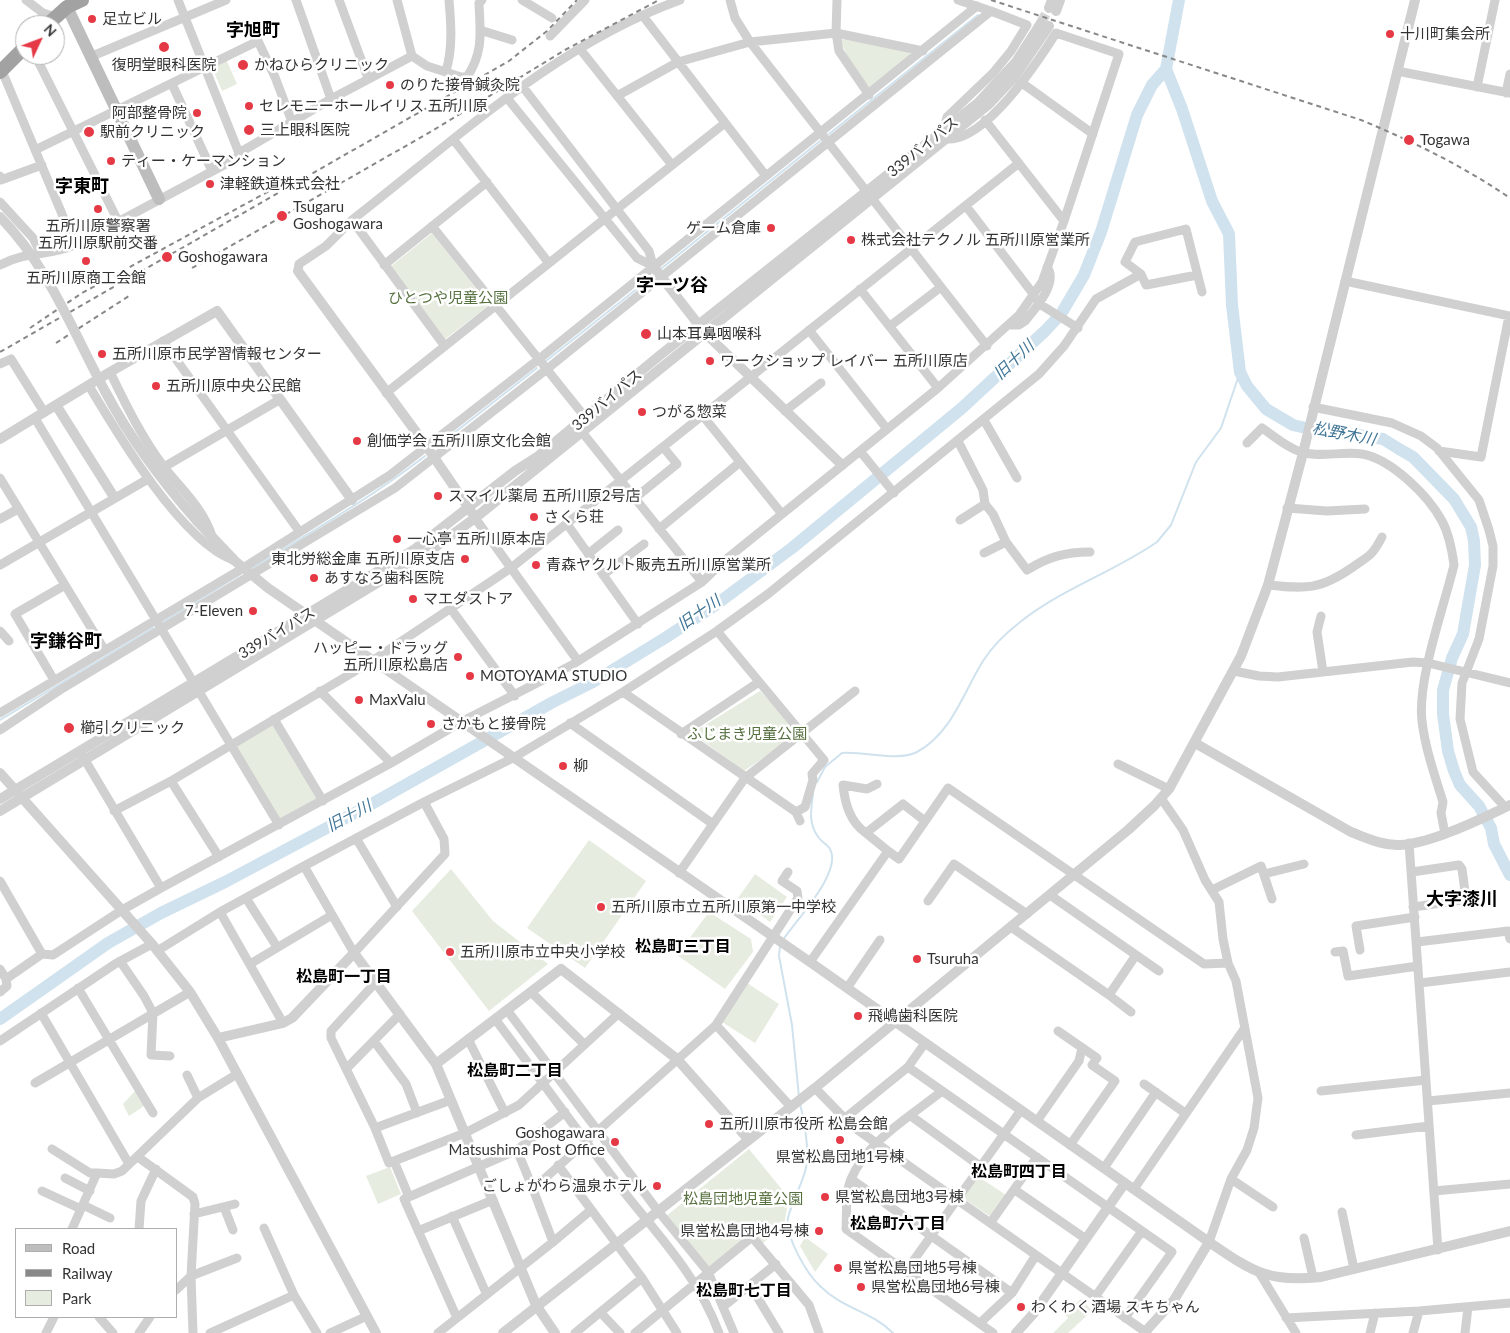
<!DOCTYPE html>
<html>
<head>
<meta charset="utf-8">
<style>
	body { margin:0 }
	#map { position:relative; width:1510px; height:1333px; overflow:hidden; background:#fff; font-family:Lato,sans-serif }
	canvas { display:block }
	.legend { position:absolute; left:15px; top:1228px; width:162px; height:90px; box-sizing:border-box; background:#fff; border:1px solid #adadad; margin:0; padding:6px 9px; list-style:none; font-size:15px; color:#333 }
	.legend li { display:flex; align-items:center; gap:10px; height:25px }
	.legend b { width:25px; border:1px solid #adadad }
	.north { position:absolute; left:15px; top:15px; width:50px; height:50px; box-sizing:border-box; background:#fff; border:1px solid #adadad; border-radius:50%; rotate:47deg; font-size:14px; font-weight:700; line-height:20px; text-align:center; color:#333 }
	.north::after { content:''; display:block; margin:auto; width:18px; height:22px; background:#e63946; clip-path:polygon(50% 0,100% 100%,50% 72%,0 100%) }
</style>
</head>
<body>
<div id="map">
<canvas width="1510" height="1333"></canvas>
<ul class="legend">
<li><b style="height:6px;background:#bdbdbd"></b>Road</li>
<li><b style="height:6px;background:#888"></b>Railway</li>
<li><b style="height:14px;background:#e6ecdf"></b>Park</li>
</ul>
<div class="north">N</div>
</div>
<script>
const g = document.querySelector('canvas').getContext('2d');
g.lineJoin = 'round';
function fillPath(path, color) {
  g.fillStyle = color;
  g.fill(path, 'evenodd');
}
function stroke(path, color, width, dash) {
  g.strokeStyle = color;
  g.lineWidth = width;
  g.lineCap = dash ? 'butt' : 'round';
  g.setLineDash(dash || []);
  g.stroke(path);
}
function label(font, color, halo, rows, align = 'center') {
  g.font = font + ' Lato,"Noto Sans JP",sans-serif';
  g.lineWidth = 5;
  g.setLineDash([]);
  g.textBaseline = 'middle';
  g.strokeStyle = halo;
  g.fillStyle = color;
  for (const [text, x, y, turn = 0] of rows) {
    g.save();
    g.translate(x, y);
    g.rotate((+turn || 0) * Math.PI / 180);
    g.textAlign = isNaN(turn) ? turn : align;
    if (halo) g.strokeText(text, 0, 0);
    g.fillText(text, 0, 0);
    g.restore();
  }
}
const green = new Path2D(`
	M840 39 910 50 911 55 869 87 851 65Z
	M226 59 237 84 222 91 211 65Z
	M432 233 489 305 444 340 390 267Z
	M760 691 800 733 744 771 692 733Z
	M273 723 318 798 279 819 235 746Z
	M589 840 646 881 585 968 527 928Z
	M451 869 493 921 548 964 489 1011 412 911Z
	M755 874 787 897 770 922 738 898Z
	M709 912 751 939 753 952 725 989 677 955Z
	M747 983 779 1004 755 1043 722 1022Z
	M135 1091 144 1106 129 1116 123 1104Z
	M749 1149 789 1198 784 1225 762 1244 753 1233 708 1268 665 1217Z
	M390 1167 401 1194 378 1204 366 1176Z
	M976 1175 1006 1195 991 1217 966 1200 964 1194Z
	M805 1237 828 1254 815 1272 800 1246Z
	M1081 1299 1092 1311 1068 1333H1053L1068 1318 1065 1314Z`);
const stream = new Path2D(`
	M829 134 978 15
	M662 268 820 141
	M546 361 653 276
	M435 448 537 368
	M252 568C311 532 371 498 425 456
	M163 622 241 574
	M0 720 153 628
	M817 782 825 767 842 753C864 751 898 762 917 752 952 733 963 693 983 661 992 647 1006 633 1019 623 1061 589 1114 572 1157 542L1171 525 1196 462 1221 428 1240 372
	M783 940C795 921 843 872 830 849 828 845 822 842 819 838 808 824 811 810 813 794
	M780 946 779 956 792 1025 799 1097
	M800 1104C804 1119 810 1153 806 1168 802 1185 792 1201 788 1218 785 1237 807 1274 820 1286 843 1309 871 1311 893 1333`);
const river = new Path2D(`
	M1166 69 1182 109 1212 201 1229 234 1232 305 1240 372 1247 386 1266 409 1293 425 1314 430 1366 436 1383 439 1399 449 1413 457 1454 499 1471 527 1474 541 1475 565 1463 634 1452 658 1443 690V714L1448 751 1454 771 1460 785 1479 806 1491 828 1494 844 1510 875
	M0 1019 108 943 161 913 225 882 368 806 553 702 593 682 665 638 714 606 792 548 962 408 1045 331 1061 314 1084 275 1101 232 1137 115 1152 85 1166 69 1179 0`);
const tertiaryTunnel = new Path2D(`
	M1041 23 1049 8`);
const minor = new Path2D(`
	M26 0 43 13 56 17
	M296 0 331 99
	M339 0 368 78
	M397 0 412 56 427 66 461 77H467C484 52 480 31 479 3L482 0
	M522 0 552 18
	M730 0 735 18 750 42 987 346
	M837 0 836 33 839 51 869 95
	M958 0 991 11
	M643 16 766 176
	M480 30 512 40
	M550 36 585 0
	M580 49 672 165
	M35 55 118 221
	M90 57 226 0
	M2 71 75 245
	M446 71C453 48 451 24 449 0
	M1397 71 1510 93
	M1022 83 1093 134
	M172 84 212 171
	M523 87 649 251 653 266
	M1477 87 1495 0
	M1506 93 1510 74
	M617 96 678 62 750 42 836 33 923 51
	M507 98 637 258 653 266
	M985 120 1064 221
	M453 139 548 262
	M35 150 258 41 275 77 292 122
	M239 153 331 99 412 56
	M0 176 1 180 42 165
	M0 202 33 238 40 252
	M966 206 1034 295
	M352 220 444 345
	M432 226 589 422
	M0 265C29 250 48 257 75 245L237 158 239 153 178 0
	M384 265 487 182
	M298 271 299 264 326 246 352 220C455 140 555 45 680 0
	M1141 274 1146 285 1197 275
	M1345 281 1510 316
	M860 289 938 388
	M1038 303 1078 328
	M1010 325H1019L1025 321C1035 309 1059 282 1047 267
	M890 326 941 287
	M809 330 887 429
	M163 341 299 531
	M0 364 11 359 44 412
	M110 372C126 405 142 438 164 467 182 490 203 508 212 536
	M89 386C117 433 181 541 233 560
	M386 393 725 123
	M1313 407 1392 423 1421 436 1437 448 1479 500 1489 530 1493 546V566L1479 639 1462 683 1460 719 1473 772 1505 807
	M785 411 821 383
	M703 416 782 514
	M36 420 279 825
	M984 420 1017 478
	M578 427 702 582
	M958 441 983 490 985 504 993 514 1006 542 1027 570C1048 557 1065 552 1090 552
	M1247 443 1262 428C1274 436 1287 448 1301 452 1320 458 1342 451 1362 454 1391 459 1428 495 1442 521 1449 534 1452 550 1454 565 1444 607 1417 680 1422 721 1425 748 1435 776 1443 802L1441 813 1445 834
	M860 451 894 493
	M1439 451 1481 457 1509 316
	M164 467 279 400
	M0 478 104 649
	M635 498 677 464 663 447
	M1287 508 1327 511 1365 509
	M475 518 578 661
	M0 519 18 509
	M960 520 985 504
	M567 524 638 624
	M659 529 739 463
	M984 553 1006 542
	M588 554 618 530
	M0 565 148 479
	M603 575 644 544
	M1268 585C1306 589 1320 590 1353 567 1370 555 1372 556 1382 537
	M451 609 515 696
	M1321 616 1317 632 1323 672
	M0 631 9 641
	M717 631 824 760 812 774 813 780 805 807 796 812 800 821
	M1234 671 1259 676 1278 677 1413 662 1428 663 1510 683
	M54 680 15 614 65 585
	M320 691 391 763
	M623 692 796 812
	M0 713 243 568 390 475 539 359 977 6
	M274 719 323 801
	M570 723 713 824
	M0 730 60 690 395 488 547 369 991 11 1027 25 1011 51 993 73 947 117 943 131 946 139C985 142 1037 63 1056 33L1119 54 1064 221 1042 282 1019 315 938 388 724 561 702 582 572 665 461 722 391 763 161 888 122 910 53 955 42 954
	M681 734 759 682
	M82 755 161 888
	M1118 764 1169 789
	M171 781 219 857
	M877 784 867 789 843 785C845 804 850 822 866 833L903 804 925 821
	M1161 798 1183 830 1205 880 1219 902 1223 939 1228 963 1236 981 1258 1098 1254 1128 1247 1150 1231 1179 1209 1242
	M114 811 171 781 372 661 511 568 1019 163
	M866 833 888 851
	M356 838 397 907
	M1409 843 1438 1250
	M304 866 354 953 445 854 444 839 424 802
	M1412 872 1459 865 1462 869 1466 899
	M679 873 745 778 855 691
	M1264 874 1304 864
	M0 881 42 954 6 979 0 969
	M1212 890 1261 866 1272 899
	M246 898 277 947
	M928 901 954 864 1027 914
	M1413 907 1491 896
	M220 912 283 1023
	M1011 927 1109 995 1136 955 1050 895
	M1417 942 1508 931 1510 939
	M1360 950 1356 926 1415 917
	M157 951 220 912 304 866 424 802 513 758 623 692 717 631 768 594 1039 374 1064 346 1096 299 1141 274 1125 262 1135 242 1186 229 1202 292
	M1335 952 1343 951 1348 976 1418 966
	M1136 955 1159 971
	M120 961 144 996 153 1013 151 1055 170 1056
	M810 962 888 851 899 859 948 788 1204 964 1228 963
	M250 964 332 915
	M376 982 331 1031V1038L375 1128 389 1163 394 1161 409 1197
	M1420 983 1510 972
	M78 988 153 1113
	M847 988 880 940
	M0 992 7 986 6 979
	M531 992 584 1044
	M1109 995 1131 1012
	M507 1010 658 1211 708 1272 734 1333
	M41 1013 129 1164
	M495 1019C536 1073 576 1129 617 1183 654 1231 698 1275 719 1333
	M716 1025 791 1107
	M1058 1031 1097 1058 1092 1065 1115 1081 1070 1145
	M468 1039 505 1113
	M0 1041 115 964 152 944
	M374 1041 406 1084 417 1113
	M908 1067 1172 1252 1125 1318
	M347 1068 400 1014
	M187 1075 198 1098
	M35 1083 190 992
	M1144 1084 1185 1113
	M815 1088 852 1126 1147 1333
	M942 1091C911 1116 867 1141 851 1179 845 1193 847 1213 846 1229L993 1333
	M1321 1091 1426 1080
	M1428 1101 1510 1093
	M911 1116 980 1166
	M844 1119 908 1067 925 1043
	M1037 1121 1079 1061 1082 1048
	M375 1128 451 1100
	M1356 1135 1429 1126
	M52 1149 90 1173H97
	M517 1150 533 1189
	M138 1157 193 1197 195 1204 191 1276 193 1333
	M394 1161 465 1133 519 1105 619 1013
	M558 1165 642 1278 677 1333
	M1104 1168 1156 1092
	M65 1178 90 1191
	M851 1179 1012 1293
	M1231 1179 1273 1207
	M1134 1189 1244 1029
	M1015 1190 1086 1239
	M42 1191 81 1209
	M1434 1191 1510 1184
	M83 1205 110 1218
	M224 1207 233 1230
	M1342 1212 1354 1269
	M194 1214 235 1204
	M452 1216 486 1293
	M991 1222 1037 1157
	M264 1228 294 1295
	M72 1229 97 1173 114 1174 122 1171 198 1098 237 1074
	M139 1229 141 1201 156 1169
	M418 1231 493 1200
	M1304 1238 1313 1277
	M553 1242 591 1210
	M906 1271 1021 1110
	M1260 1274 1296 1333
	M750 1285 779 1333
	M176 1290 191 1276 237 1258
	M1095 1297 1142 1231
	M724 1306 776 1264
	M601 1313 620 1333
	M99 1317 113 1333
	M457 1318 553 1242 533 1189 716 1025 798 898 797 891 782 881 788 872
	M1286 1318 1419 1311 1510 1303
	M980 1323 1012 1293 1036 1255
	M46 1333 54 1317
	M139 1333 150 1317
	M210 1333 294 1295 317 1333
	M330 1333 367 1316
	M438 1333 457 1318 404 1199 517 1150 565 1112
	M575 1333 642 1278
	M635 1333 752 1237 809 1305 819 1333
	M1370 1333 1375 1313
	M1413 1333 1419 1311
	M1465 1333 1468 1307`);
const tertiary = new Path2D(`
	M1049 8 1052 0
	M1056 11 1060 0
	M653 266 705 333 842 465
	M298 271 427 447 472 513
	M56 405 114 497
	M0 439 110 372 217 311 352 500
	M197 521 235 561 268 588 810 962 1209 1242C1252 1271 1267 1283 1321 1277L1510 1231
	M1195 743 1351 832C1367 838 1383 846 1400 845 1430 844 1482 819 1510 805
	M0 773 152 944 190 992 218 1038 376 1333
	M0 799 415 549 515 471 537 457 659 356 978 103 1016 62 1041 23
	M0 811 430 551 475 518 989 104 1015 76 1049 26
	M218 1038 283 1023 292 1018 354 953 436 1064 536 1305 555 1333
	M436 1064 561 969 677 1059 748 1139
	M503 1333 815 1088 1128 830 1154 806 1169 789 1241 656 1268 585 1303 453 1415 0
	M1016 1333 1034 1313 1125 1183
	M1144 1333 1174 1300 1209 1242`);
const secondary = new Path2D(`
	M67 7 159 199`);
const trunk = new Path2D(`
	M47 25 67 7 82 0
	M0 72 25 47`);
const rail = new Path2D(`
	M991 0 1361 120C1414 142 1463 166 1510 198
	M192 268 432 131 565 50 659 0
	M30 328 82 293 282 184
	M56 343 129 296
	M0 352 509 61 547 31 577 0`);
const tertiaryBridge = new Path2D(`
	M0 217C48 265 74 334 106 393 131 440 162 481 197 521`);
const markers = [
	[92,19,5,"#e63946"],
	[1390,34,5,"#e63946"],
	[164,47,6,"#e63946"],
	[243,65,6,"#e63946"],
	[390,85,5,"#e63946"],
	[249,106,5,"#e63946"],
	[197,113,5,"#e63946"],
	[249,130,6,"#e63946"],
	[89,132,6,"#e63946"],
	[1409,140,6,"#e63946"],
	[111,161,5,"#e63946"],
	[210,184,5,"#e63946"],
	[98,209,5,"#e63946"],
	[282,216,6,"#e63946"],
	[771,228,5,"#e63946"],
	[851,240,5,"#e63946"],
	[167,257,6,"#e63946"],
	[86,261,5,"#e63946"],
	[646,334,6,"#e63946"],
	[102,354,5,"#e63946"],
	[710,361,5,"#e63946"],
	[156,386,5,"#e63946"],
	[642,412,5,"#e63946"],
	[357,441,5,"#e63946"],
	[438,496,5,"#e63946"],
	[534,517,5,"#e63946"],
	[397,539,5,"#e63946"],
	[465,559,5,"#e63946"],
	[536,565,5,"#e63946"],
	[314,578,5,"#e63946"],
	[413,599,5,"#e63946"],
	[253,611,5,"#e63946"],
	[458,657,5,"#e63946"],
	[470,676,5,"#e63946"],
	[359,700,5,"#e63946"],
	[431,724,5,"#e63946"],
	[69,728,6,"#e63946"],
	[563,766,5,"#e63946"],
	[601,907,5,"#e63946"],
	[450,952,5,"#e63946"],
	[917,959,5,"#e63946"],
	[858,1016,5,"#e63946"],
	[709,1124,5,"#e63946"],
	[840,1140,5,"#e63946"],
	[615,1142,5,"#e63946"],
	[657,1186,5,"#e63946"],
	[825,1197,5,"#e63946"],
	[819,1231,5,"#e63946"],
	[838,1268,5,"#e63946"],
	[861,1287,5,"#e63946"],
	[1021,1307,5,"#e63946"]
];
const poiNames = [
	["足立ビル",102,19],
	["十川町集会所",1400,34],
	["復明堂眼科医院",164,65,"center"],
	["かねひらクリニック",254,65],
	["のりた接骨鍼灸院",400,85],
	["セレモニーホールイリス 五所川原",259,106],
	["阿部整骨院",187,113,"right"],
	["三上眼科医院",260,130],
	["駅前クリニック",100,132],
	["Togawa",1420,140],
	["ティー・ケーマンション",121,161],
	["津軽鉄道株式会社",220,184],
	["Tsugaru",293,207],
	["Goshogawara",293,224],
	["五所川原警察署",98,226,"center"],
	["五所川原駅前交番",98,243,"center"],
	["ゲーム倉庫",761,228,"right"],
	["株式会社テクノル 五所川原営業所",861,240],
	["Goshogawara",178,257],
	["五所川原商工会館",86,278,"center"],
	["山本耳鼻咽喉科",657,334],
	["五所川原市民学習情報センター",112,354],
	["ワークショップ レイバー 五所川原店",720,361],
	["五所川原中央公民館",166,386],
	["つがる惣菜",652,412],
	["創価学会 五所川原文化会館",367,441],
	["スマイル薬局 五所川原2号店",448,496],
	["さくら荘",544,517],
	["一心亭 五所川原本店",407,539],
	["東北労総金庫 五所川原支店",455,559,"right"],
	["青森ヤクルト販売五所川原営業所",546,565],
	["あすなろ歯科医院",324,578],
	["マエダストア",423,599],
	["7-Eleven",243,611,"right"],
	["ハッピー・ドラッグ",448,648,"right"],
	["五所川原松島店",448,665,"right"],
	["MOTOYAMA STUDIO",480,676],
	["MaxValu",369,700],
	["さかもと接骨院",441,724],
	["櫛引クリニック",80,728],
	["柳",573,766],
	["五所川原市立五所川原第一中学校",611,907],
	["五所川原市立中央小学校",460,952],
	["Tsuruha",927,959],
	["飛嶋歯科医院",868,1016],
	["五所川原市役所 松島会館",719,1124],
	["Goshogawara",605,1133,"right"],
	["Matsushima Post Office",605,1150,"right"],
	["県営松島団地1号棟",840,1157,"center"],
	["ごしょがわら温泉ホテル",647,1186,"right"],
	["県営松島団地3号棟",835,1197],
	["県営松島団地4号棟",809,1231,"right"],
	["県営松島団地5号棟",848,1268],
	["県営松島団地6号棟",871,1287],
	["わくわく酒場 スキちゃん",1031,1307]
];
const streetNames = [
	["339バイパス",923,147,-39],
	["339バイパス",607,400,-40],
	["339バイパス",277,633,-31]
];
const parkNames = [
	["ひとつや児童公園",448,298],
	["ふじまき児童公園",747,734],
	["松島団地児童公園",743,1199]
];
const waterNames = [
	["旧十川",1014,360,-43],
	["松野木川",1344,434,11],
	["旧十川",699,613,-35],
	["旧十川",349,816,-28]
];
const neighbourhoodNames = [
	["松島町三丁目",683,947],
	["松島町一丁目",344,977],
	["松島町二丁目",515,1071],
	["松島町四丁目",1019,1172],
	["松島町六丁目",898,1224],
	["松島町七丁目",744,1291]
];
const quarterNames = [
	["字旭町",253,30],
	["字東町",82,186],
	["字一ツ谷",672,285],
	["字鎌谷町",66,641],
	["大字漆川",1462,899]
];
fillPath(green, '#e6ecdf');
stroke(stream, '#cfe2ee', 2);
stroke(river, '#cfe2ee', 12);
stroke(tertiaryTunnel, '#d6d6d6', 10, [10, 5]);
stroke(minor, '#d0d0d0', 9);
stroke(tertiary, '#d0d0d0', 10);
stroke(secondary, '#bdbdbd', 12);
stroke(trunk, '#a2a2a2', 14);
stroke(rail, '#888', 2, [5, 4]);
stroke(tertiaryBridge, '#d0d0d0', 10);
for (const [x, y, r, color] of markers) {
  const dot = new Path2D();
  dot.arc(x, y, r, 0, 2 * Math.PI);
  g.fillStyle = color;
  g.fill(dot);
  stroke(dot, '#fff', 2);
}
label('15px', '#333', '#fff', poiNames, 'left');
label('15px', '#333', '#fff', streetNames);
label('15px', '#56703f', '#fff', parkNames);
label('italic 16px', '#3f7597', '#fff', waterNames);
label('bold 16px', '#000', '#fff', neighbourhoodNames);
label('bold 18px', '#000', '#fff', quarterNames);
</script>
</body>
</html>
